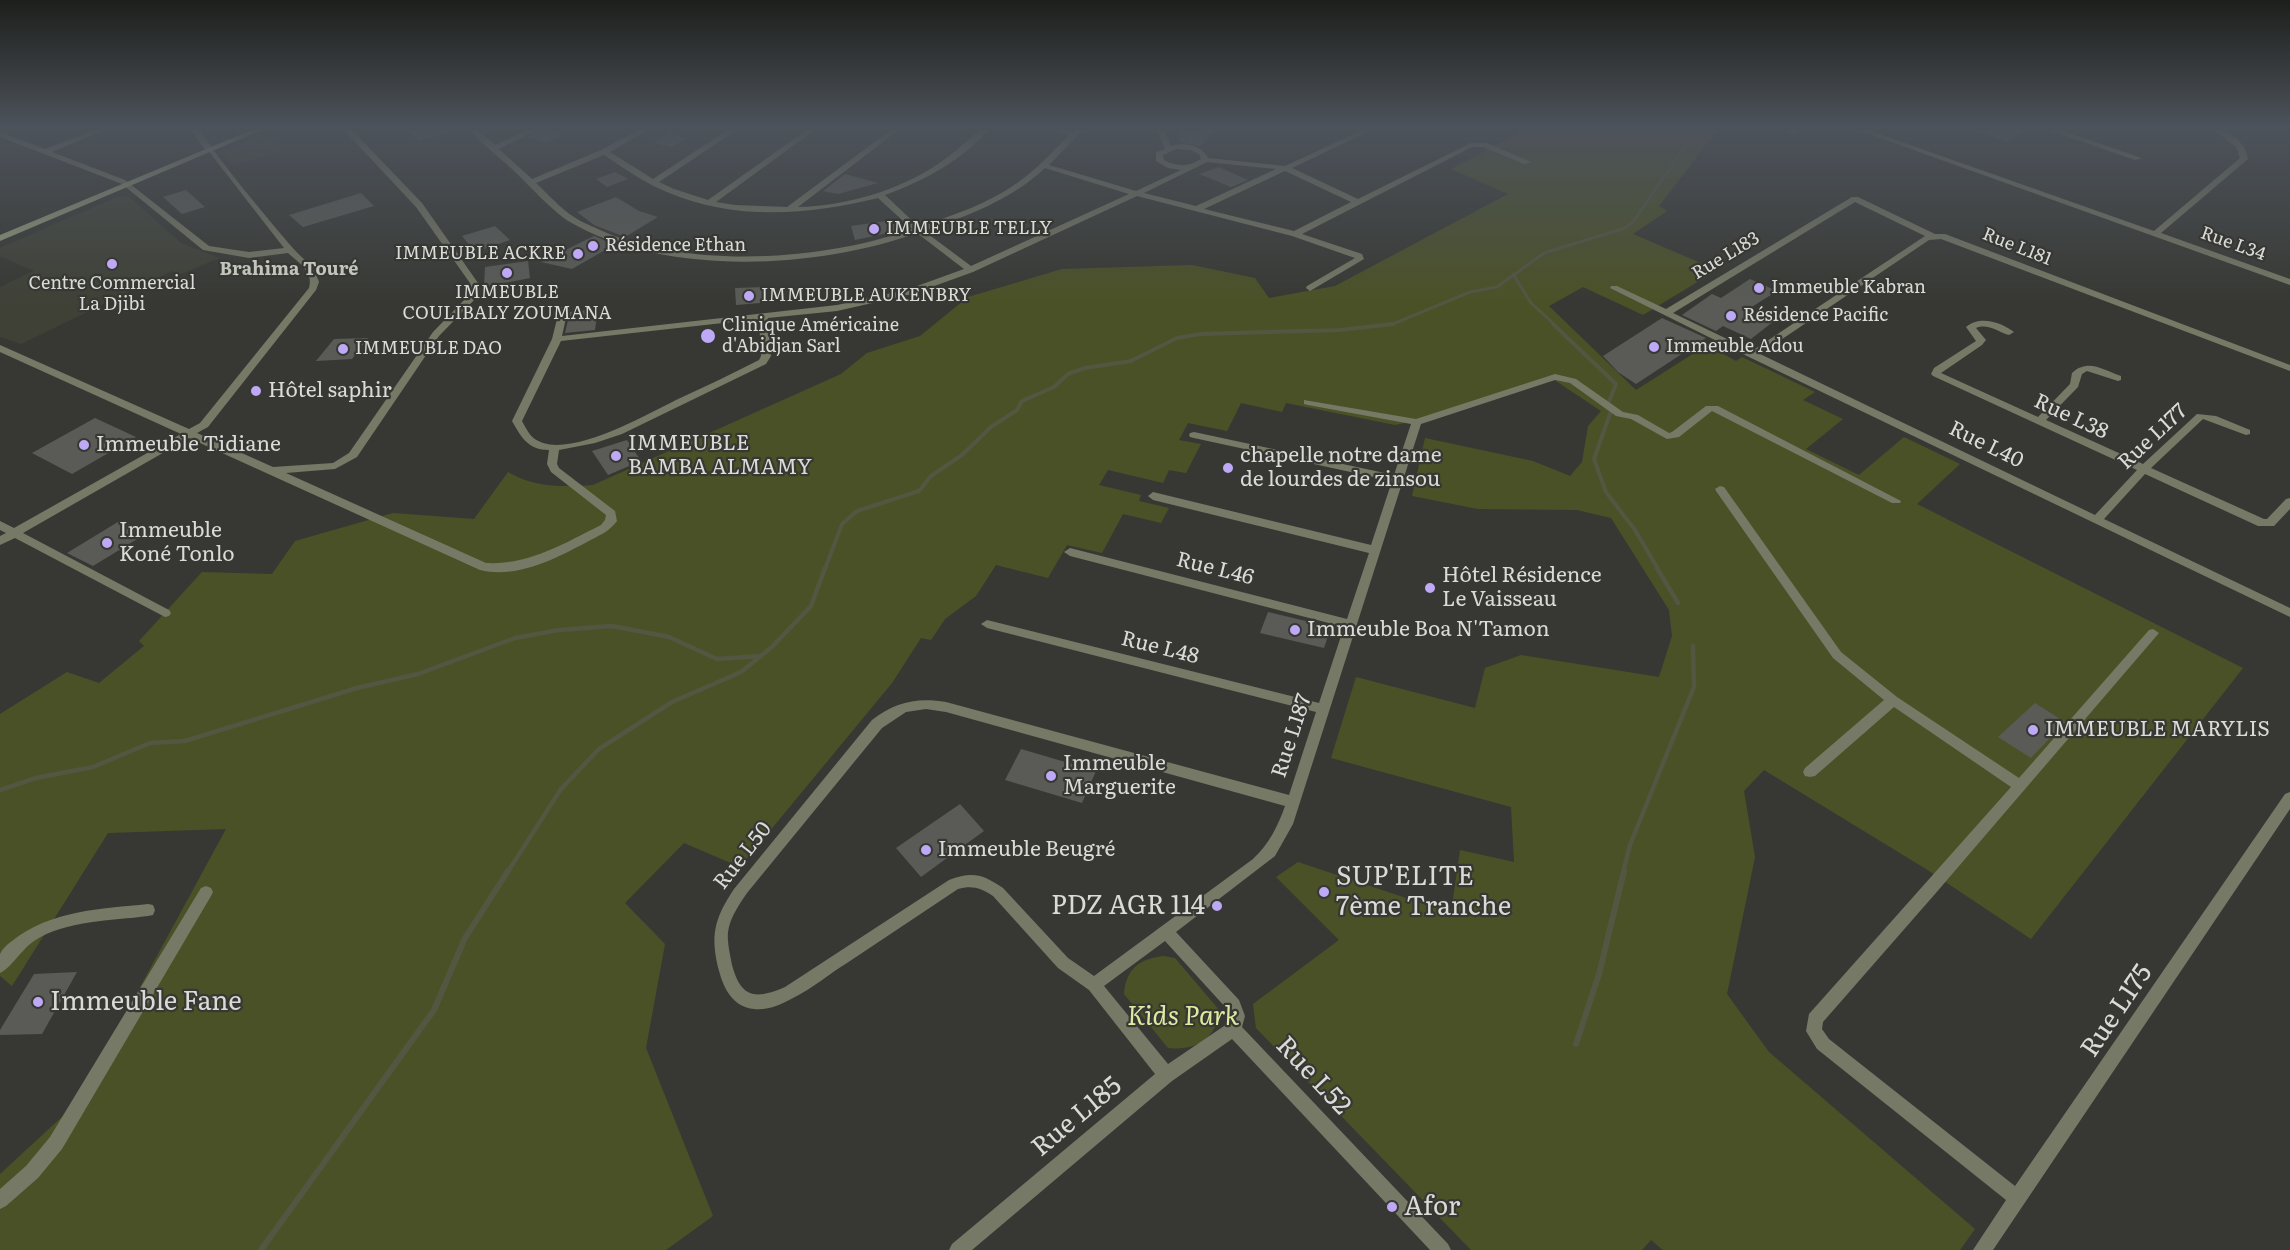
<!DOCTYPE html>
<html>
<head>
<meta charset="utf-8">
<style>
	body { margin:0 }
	canvas { display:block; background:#373833 }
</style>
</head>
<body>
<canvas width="2290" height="1250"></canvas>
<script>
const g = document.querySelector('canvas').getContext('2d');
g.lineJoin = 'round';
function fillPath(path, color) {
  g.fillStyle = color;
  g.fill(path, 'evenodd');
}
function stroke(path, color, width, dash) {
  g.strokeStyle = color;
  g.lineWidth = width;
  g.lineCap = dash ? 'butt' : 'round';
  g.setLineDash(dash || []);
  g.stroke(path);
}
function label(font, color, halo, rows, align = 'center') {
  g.font = font + ' Literata,serif';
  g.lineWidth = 4.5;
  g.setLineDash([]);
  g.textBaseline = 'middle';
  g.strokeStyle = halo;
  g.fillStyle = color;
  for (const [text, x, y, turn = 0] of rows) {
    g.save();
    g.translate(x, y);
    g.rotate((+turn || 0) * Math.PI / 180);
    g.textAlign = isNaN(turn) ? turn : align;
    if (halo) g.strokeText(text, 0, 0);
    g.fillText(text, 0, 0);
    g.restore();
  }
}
const built = new Path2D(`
	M263 133 283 151 232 165 220 152Z
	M117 197H129L181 243 219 258 181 274 172 271 21 344 0 337V287L34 271 0 256V248Z`);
const green = new Path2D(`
	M1528 129H1718L1659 206 1667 211 1633 234 1717 270 1643 315 1583 287 1549 306 1636 390 1707 345 1736 361 1742 357 1815 392 1803 400 1843 419 1806 449 1859 475 1904 437 1960 464 1917 504 2243 668 2031 939 1926 869 1764 770 1744 791 1755 857 1727 994 1769 1052 1975 1229 1960 1250H1663L1651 1240 1642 1250H1471L1256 1028 1253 1004 1339 940 1276 877 1298 862 1451 913 1460 850 1514 862 1511 807 1331 758 1356 677 1475 708 1485 668 1521 655 1659 677 1672 636 1669 610 1611 518 1577 510 1478 509 1412 496 1425 438 1533 461 1570 476 1582 462 1588 426 1601 411 1553 379 1429 418 1395 425 1286 403 1282 412 1241 403 1227 431 1188 423 1179 440 1201 444 1186 473 1169 470 1163 483 1108 470 1099 485 1141 495 1139 501 1169 508 1161 523 1123 514 1102 553 1067 545 1048 578 996 565 976 596 945 619 931 640 921 638 892 683 740 867 684 843 625 903 665 944 646 1048 713 1216 666 1250H0V1174L77 1103 226 829 108 833 12 986 0 976V714L67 672 99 683 144 646 139 641 202 572 272 574 295 541 393 513 474 519 508 472C535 488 562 487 593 485L841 374 867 353 920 336 968 297 1062 269 1192 265 1255 278 1269 298 1335 286 1508 194 1451 169Z
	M1163 956 1175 958 1220 1011C1216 1039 1195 1051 1168 1048L1124 994C1126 969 1139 959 1163 956Z`);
const streamFar3 = new Path2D(`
	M1513 274 1531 303 1555 325
	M1380 325 1393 324 1470 292 1497 287 1544 253 1625 228 1633 222 1684 148 1687 129`);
const streamFar2 = new Path2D(`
	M1553 324 1616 384 1608 404 1611 411 1594 459 1606 492 1635 530 1658 569
	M825 569 842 524 857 511 919 491 931 476 962 455 991 427 1017 410 1022 401 1054 387 1068 374 1085 368 1131 361 1177 338 1201 334 1340 330 1393 324`);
const streamFar1 = new Path2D(`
	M1657 568 1678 603
	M0 790 36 778 93 767 150 743 185 741 357 688 418 674 515 638 559 630 612 626 669 637 717 659 761 656
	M507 873 561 789 599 749 672 702 741 672 772 647 811 606 825 568
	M1623 873 1630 845 1694 687 1693 646`);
const stream = new Path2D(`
	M1576 1044 1599 974 1624 871
	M261 1250 434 1010 465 938 508 871`);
const building = new Path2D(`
	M406 129H449L450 132 419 141Z
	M542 129H544L563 134 547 143 528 137Z
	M1175 129 1196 132 1199 129H1214L1201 146 1180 142Z
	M1974 129H2027L2007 142Z
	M669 133 687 138 672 147 654 143Z
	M1219 167 1248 180 1231 187 1199 174Z
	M615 172 628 179 607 187 596 179Z
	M845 174 878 183 838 194 823 191Z
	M186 190 205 207 182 214 163 197Z
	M361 193 374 206 303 227 289 215Z
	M616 197 639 211 658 217 625 237 594 225 577 212Z
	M894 220 897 231 855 240 851 226Z
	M495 226 510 240 475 252 462 236Z
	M594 236 613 244 612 246 572 269 541 262Z
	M528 261 530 278 484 287 485 267Z
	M1750 279 1777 291 1747 310 1774 321 1751 339 1723 326 1716 331 1682 315 1712 294 1721 298Z
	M766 287 760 303 736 305 735 288Z
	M598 309 595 330 565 333 570 312Z
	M1662 318 1706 338 1636 384 1618 372 1603 356Z
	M368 338 352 359 316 361 334 339Z
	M95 418 136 437 72 474 32 453Z
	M627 440 641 461 608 475 592 451Z
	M121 520 147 533 93 566 67 553Z
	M1268 612 1331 627 1324 648 1260 633Z
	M2035 703 2065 722 2031 758 1998 737Z
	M1021 749 1096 771 1082 803 1005 780Z
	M960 804 984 831 921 877 896 848Z
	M77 972 42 1034 0 1035V1030L34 974Z`);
const street = new Path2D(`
	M97 129H107L52 152 125 180 209 246 249 252 284 248 207 149H204L191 129H199C225 168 259 208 291 246 303 260 313 264 319 282L316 290 208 427 197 433 273 467 333 463 349 453 433 332 469 295 470 283 416 207 343 129H351L422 203 478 283 476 298 439 336 357 457 335 469 286 473 486 563C529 565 563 544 601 525L605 520 606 515 551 472 547 464 549 450C528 450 521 437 512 421L552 339 560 307H566L568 309 562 336 837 305 906 290 964 269 917 233C817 269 664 277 570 222 553 212 528 184 512 169 498 156 481 144 469 129H477L495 145 530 129H539L499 149 532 179 601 150 641 129H650L610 152 653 179 729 129H738L659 182 674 189 708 200 808 129H816L716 202 735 205 787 207 892 129H900L798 207C845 206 898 191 938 164 953 154 967 141 981 129H989C962 161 923 181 885 195L919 227C953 215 988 204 1017 183 1036 170 1052 152 1068 136L1054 129H1064L1072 132 1076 129H1084L1049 165 1136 191 1181 170 1168 168 1156 161V152L1165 149 1156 129H1164L1171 146C1183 142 1202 145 1208 158L1285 166 1365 129H1374L1292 168 1358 199 1471 143H1487L1531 162 1524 164 1483 147H1472L1302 234 1362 254 1364 259 1310 291 1306 288 1307 286 1355 258 1292 236 1137 196 973 272 912 294 837 311 768 318 771 356 766 364 622 434 595 443 559 450 557 464 559 468 615 511 617 521C609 532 598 536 587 542 555 559 516 579 480 570L189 438 23 533 169 610 171 613 169 616 165 617 15 538 0 545V536L6 533 0 530V521L14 528 181 434 0 352V345L189 429 200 423 309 288C314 272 298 262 288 253L249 258 203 250 122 184 0 137V132L45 149ZM1177 149 1190 150 1199 154 1201 159C1189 167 1176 167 1164 160L1163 155ZM604 155C624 168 644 183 667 192 734 221 809 215 878 198L912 229C823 261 685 270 598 229 590 225 581 222 574 217 560 208 548 194 536 183ZM1207 162 1276 169 1196 206 1144 193ZM1045 168 1129 194 971 266 924 231C967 216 1011 200 1045 168ZM1285 171 1351 202 1294 231 1204 209ZM759 319 761 356 759 360C732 374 704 387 676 400 646 415 577 454 543 443 531 439 528 432 522 421L561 341Z
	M1788 129H1796L1799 132 1792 134Z
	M1855 129H1865L2154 231 2240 158 2236 147 2213 129C2229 128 2246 143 2248 159L2161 233 2290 279V285Z
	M2046 129H2057L2142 158 2135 160Z
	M1852 197H1858L1935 234H1945L2290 365V371L1941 239 1929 240 1760 354 2095 515 2137 470 1933 376 1931 374 1934 368 1976 341 1966 327C1980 315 2001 322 2014 332L2009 335C1998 332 1988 323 1976 328L1986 340 1982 345 1941 373 2038 417 2070 384 2072 373C2088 358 2103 370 2121 376V380L2118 381 2087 371 2082 374 2078 387 2046 420 2143 464 2197 414 2216 416 2250 430V434L2246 435 2203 419 2151 468 2264 519H2267L2286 499 2290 498V509L2274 526H2258L2145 474 2104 519 2290 608V617L1749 357 1610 288 1611 286H1617L1666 309ZM1855 202 1925 236 1752 351 1673 313Z
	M1555 374 1576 379 1623 412 1638 415 1669 433 1672 432 1706 406H1718L1901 501 1900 503H1892L1712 411 1679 437 1667 439 1631 419 1616 416 1570 383 1555 380 1421 424 1293 824 1275 856 1176 932 1239 1000 1245 1016 1242 1027 1448 1244 1451 1250H1430L1232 1039 1172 1081 972 1250H949L952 1244 1155 1074 1089 990 1058 968 993 896C981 888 972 885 958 889 921 914 884 938 847 963 829 974 812 989 793 998 782 1004 767 1011 754 1009 733 1007 724 989 719 971 710 936 714 919 734 889L872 720C895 702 917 697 946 702L1289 795 1316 712 987 628 981 624 987 620 1319 703 1344 627 1070 556 1064 552 1070 548 1347 619 1369 553 1153 500 1148 496 1153 492 1371 545 1392 481 1194 438 1190 437 1189 435 1190 433 1194 432 1394 475 1411 424 1308 405 1304 404V400L1416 419ZM926 709 946 712 1285 806C1278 826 1269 844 1253 859L1094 976 1068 958 1003 888C983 874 972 871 949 880L785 987C755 1000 741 998 732 965 730 954 727 942 728 932 730 917 739 905 747 893L882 728 906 712ZM1165 941 1227 1009 1229 1016 1227 1024 1168 1064 1104 986Z
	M1720 486 1724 487 1841 652 1897 697 2019 778 2149 630 2153 629 2159 633 1935 894 1823 1022 1822 1029 1829 1039 2015 1186 2285 794 2290 792V809L1993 1250H1973L2006 1200 1817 1049 1806 1031 1809 1014 2011 787 1894 707 1815 776 1810 777 1805 776 1803 772 1805 768 1884 700 1833 658 1716 491 1715 489Z
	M206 886 211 888 213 892 211 896 62 1149 38 1178 6 1206 0 1209V1189L26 1166 50 1137 201 888Z
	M148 904 153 905 155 910 153 915 148 916C111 921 66 920 34 941 22 949 10 969 0 973 0 968 0 959 0 954 2 949 8 944 12 941 51 910 101 909 148 904Z`);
const secondary = new Path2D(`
	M254 129H264L0 241V235Z`);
const markers = [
	[874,229,6,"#bda9f5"],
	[593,246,6,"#bda9f5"],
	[578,254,6,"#bda9f5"],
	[112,264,6,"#bda9f5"],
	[507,273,6,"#bda9f5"],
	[1759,288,6,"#bda9f5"],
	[749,296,6,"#bda9f5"],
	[1731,316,6,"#bda9f5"],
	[708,336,8,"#bda9f5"],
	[1654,347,6,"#bda9f5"],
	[343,349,6,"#bda9f5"],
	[256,391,6,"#bda9f5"],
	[84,445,6,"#bda9f5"],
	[616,456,6,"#bda9f5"],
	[1228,468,6,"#bda9f5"],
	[107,543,6,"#bda9f5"],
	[1430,588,6,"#bda9f5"],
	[1295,630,6,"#bda9f5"],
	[2033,730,6,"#bda9f5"],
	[1051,776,6,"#bda9f5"],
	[926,850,6,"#bda9f5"],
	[1324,892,6,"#bda9f5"],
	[1217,906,6,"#bda9f5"],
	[38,1002,6,"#bda9f5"],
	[1392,1207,6,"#bda9f5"]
];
const farPoinames = [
	["IMMEUBLE TELLY",886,229],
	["Résidence Ethan",605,246],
	["IMMEUBLE ACKRE",566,254,"right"],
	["Centre Commercial",112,284,"center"],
	["La Djibi",112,305,"center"],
	["Immeuble Kabran",1771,288],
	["IMMEUBLE",507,293,"center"],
	["COULIBALY ZOUMANA",507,314,"center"],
	["IMMEUBLE AUKENBRY",761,296],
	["Résidence Pacific",1743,316],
	["Clinique Américaine",722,326],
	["d'Abidjan Sarl",722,347],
	["Immeuble Adou",1666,347],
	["IMMEUBLE DAO",355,349]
];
const farStreetnames = [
	["Rue L34",2233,244,20],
	["Rue L181",2017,247,22],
	["Rue L183",1726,256,-31]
];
const farNeighbourhoodnames = [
	["Brahima Touré",289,270]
];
const poiNames = [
	["Hôtel saphir",268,391],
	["IMMEUBLE",628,444],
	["BAMBA ALMAMY",628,468],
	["Immeuble Tidiane",96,445],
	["chapelle notre dame",1240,456],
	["de lourdes de zinsou",1240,480],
	["Immeuble",119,531],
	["Koné Tonlo",119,555],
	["Hôtel Résidence",1442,576],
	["Le Vaisseau",1442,600],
	["Immeuble Boa N'Tamon",1307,630],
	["IMMEUBLE MARYLIS",2045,730],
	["Immeuble",1063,764],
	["Marguerite",1063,788],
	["Immeuble Beugré",938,850]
];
const streetNames = [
	["Rue L38",2071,417,25],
	["Rue L177",2153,437,-43],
	["Rue L40",1986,445,26],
	["Rue L46",1215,569,14],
	["Rue L48",1160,648,14],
	["Rue L187",1292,736,-72],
	["Rue L50",743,856,-52]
];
const nearPoinames = [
	["SUP'ELITE",1336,877],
	["7ème Tranche",1336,907],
	["PDZ AGR 114",1205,906,"right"],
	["Immeuble Fane",50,1002],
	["Afor",1404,1207]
];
const nearStreetnames = [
	["Rue L175",2117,1011,-56],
	["Rue L52",1313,1076,47],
	["Rue L185",1077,1117,-40]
];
const nearParknames = [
	["Kids Park",1183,1017]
];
fillPath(built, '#3f4136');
fillPath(green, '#4b5126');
stroke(streamFar3, '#535641', 3);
stroke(streamFar2, '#535641', 4);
stroke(streamFar1, '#535641', 4.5);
stroke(stream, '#535641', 6);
fillPath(building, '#5a5b56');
fillPath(street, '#767965');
fillPath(secondary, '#989e7e');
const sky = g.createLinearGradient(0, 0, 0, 304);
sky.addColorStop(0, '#1e1f1c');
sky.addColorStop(0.42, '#4d535b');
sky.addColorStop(1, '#4d535b00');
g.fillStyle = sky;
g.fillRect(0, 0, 2290, 304);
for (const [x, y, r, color] of markers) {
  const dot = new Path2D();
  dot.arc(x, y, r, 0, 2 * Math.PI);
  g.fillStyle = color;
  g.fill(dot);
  stroke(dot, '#373833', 2);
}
label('18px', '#dadbd8', '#373833', farPoinames, 'left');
label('18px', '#dadbd8', '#373833', farStreetnames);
label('bold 18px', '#c3c4bd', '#373833', farNeighbourhoodnames);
label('21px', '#dadbd8', '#373833', poiNames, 'left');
label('21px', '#dadbd8', '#373833', streetNames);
label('26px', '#dadbd8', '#373833', nearPoinames, 'left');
label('26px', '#dadbd8', '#373833', nearStreetnames);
label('italic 26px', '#deea9f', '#373833', nearParknames);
</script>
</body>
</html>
